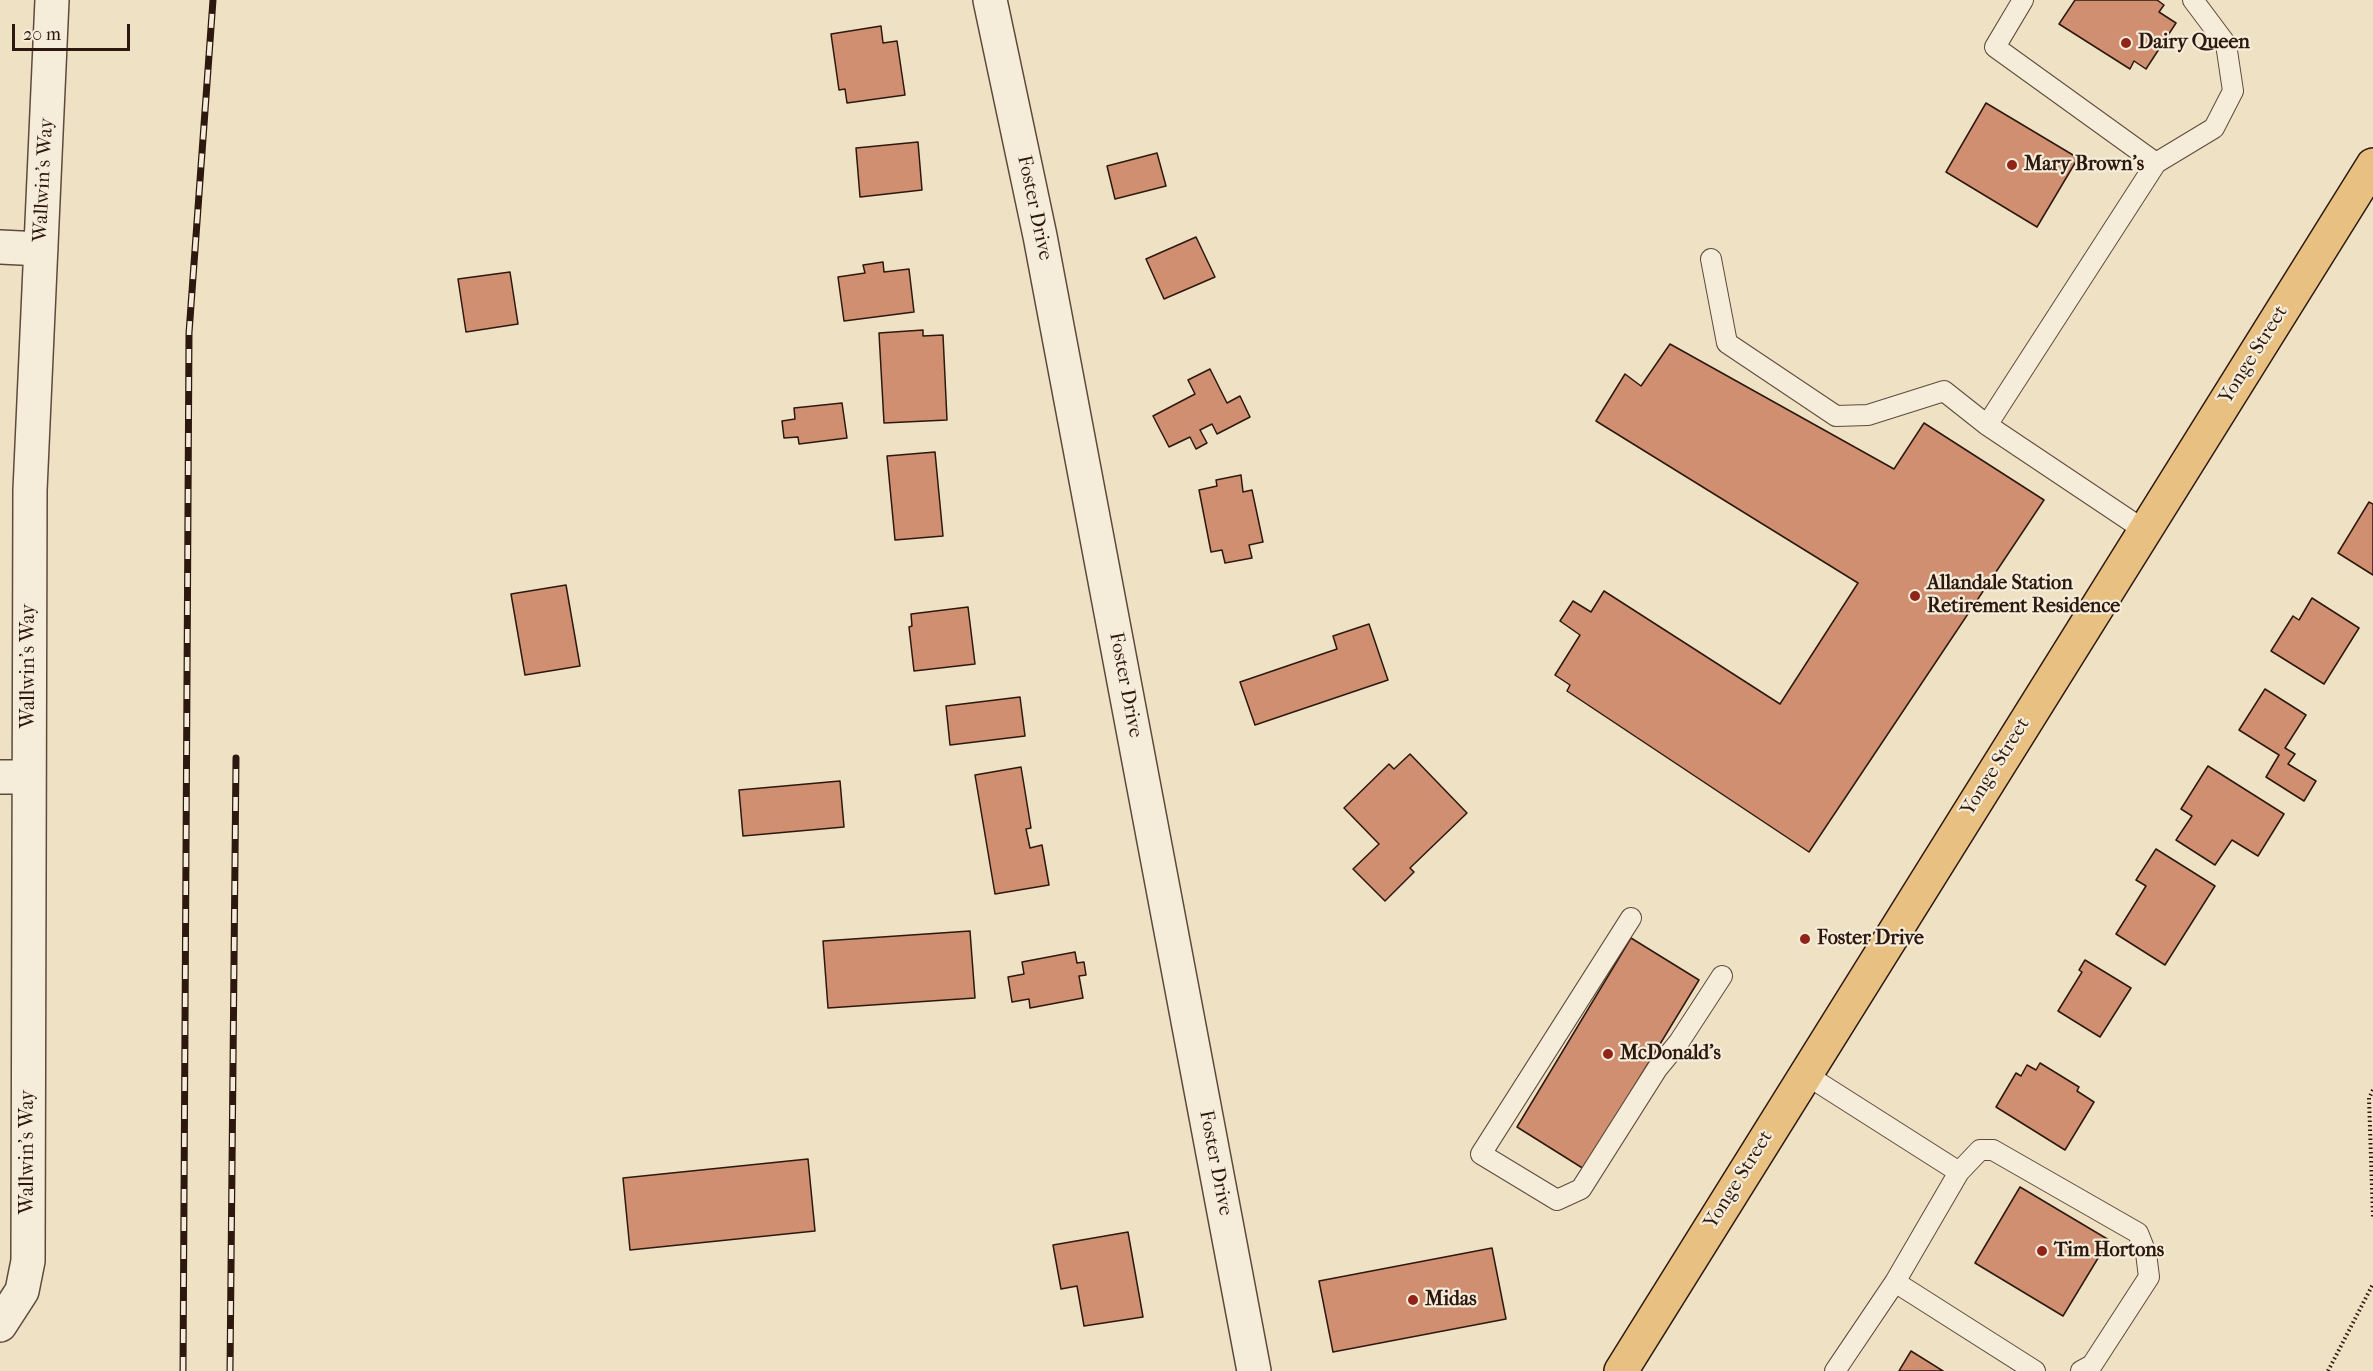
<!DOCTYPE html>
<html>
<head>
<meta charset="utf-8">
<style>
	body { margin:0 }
	#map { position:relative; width:2373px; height:1371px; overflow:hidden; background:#efe2c4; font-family:"IM FELL French Canon",serif }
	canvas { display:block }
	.scale { position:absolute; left:12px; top:24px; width:118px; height:27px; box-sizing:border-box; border:3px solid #2d180f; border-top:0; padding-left:8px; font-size:18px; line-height:21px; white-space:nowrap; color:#2d180f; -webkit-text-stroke:4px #f5ecd9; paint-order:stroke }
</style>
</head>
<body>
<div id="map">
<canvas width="2373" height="1371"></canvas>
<div class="scale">20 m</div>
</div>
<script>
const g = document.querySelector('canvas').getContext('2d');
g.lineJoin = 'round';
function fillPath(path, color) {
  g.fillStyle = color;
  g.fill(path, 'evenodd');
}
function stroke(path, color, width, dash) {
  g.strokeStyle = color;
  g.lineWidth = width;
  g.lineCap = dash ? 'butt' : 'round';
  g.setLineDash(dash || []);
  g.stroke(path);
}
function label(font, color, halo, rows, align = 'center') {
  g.font = font + ' "IM FELL French Canon",serif';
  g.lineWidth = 4.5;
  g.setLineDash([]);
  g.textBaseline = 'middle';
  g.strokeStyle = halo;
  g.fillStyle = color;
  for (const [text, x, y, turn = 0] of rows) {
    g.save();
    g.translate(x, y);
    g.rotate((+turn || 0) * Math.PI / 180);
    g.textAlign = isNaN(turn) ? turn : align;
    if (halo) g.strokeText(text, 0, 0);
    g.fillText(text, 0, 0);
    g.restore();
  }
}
const building = new Path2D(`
	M2075 0H2157L2164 5 2159 12 2176 23 2146 69 2134 61 2130 69 2059 24Z
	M881 26 883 43 897 41 905 95 847 103 845 89 839 90 831 34Z
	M1986 103 2078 158 2037 227 1946 172Z
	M918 142 922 190 860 197 856 148Z
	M1157 153 1166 186 1115 199 1107 166Z
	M1196 237 1215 277 1164 299 1146 259Z
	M883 262 884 272 909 269 914 312 844 321 838 277 865 273 863 265Z
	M510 272 518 324 466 332 458 279Z
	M923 330V336L943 335 947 420 884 423 879 333Z
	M1670 344 1894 469 1924 423 2044 500 1809 852 1567 691 1570 685 1555 675 1580 635 1560 621 1573 601 1591 612 1604 591 1780 704 1858 583 1596 421 1625 374 1641 386Z
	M1210 369 1227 403 1240 396 1250 417 1217 434 1212 424 1200 430 1207 443 1196 449 1190 437 1169 447 1153 416 1195 394 1188 380Z
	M842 403 847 438 799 444 798 437 784 438 782 421 795 419 794 408Z
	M935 452 943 536 895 540 887 456Z
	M1241 475 1243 492 1252 490 1263 542 1249 545 1252 558 1225 563 1222 550 1211 552 1199 490 1217 486 1216 480Z
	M2369 502 2373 504V575L2338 553Z
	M566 585 580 666 525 675 511 594Z
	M2312 598 2359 628 2324 684 2271 651 2293 616 2299 620Z
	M968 607 975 664 914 671 909 627 912 626 911 614Z
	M1369 624 1388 680 1255 725 1240 682 1337 649 1333 636Z
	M2265 689 2306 715 2285 748 2295 754 2288 764 2316 781 2304 801 2266 777 2279 755 2239 730Z
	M1020 697 1025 736 950 745 946 706Z
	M1410 754 1467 813 1410 868 1414 872 1385 901 1353 869 1379 844 1344 808 1389 764 1394 769Z
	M2208 766 2284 814 2258 856 2232 840 2215 865 2176 840 2192 816 2181 809Z
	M1021 767 1031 828 1026 829 1030 848 1042 845 1049 885 995 894 975 775Z
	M840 781 844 827 743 836 739 790Z
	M2156 849 2215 886 2165 965 2116 934 2146 886 2136 880Z
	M970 931 975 998 828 1008 823 941Z
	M1631 938 1699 980 1584 1169 1517 1127Z
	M1075 952 1077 963 1084 962 1086 975 1079 976 1083 998 1030 1008 1029 999 1012 1002 1008 977 1024 974 1022 962Z
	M2085 960 2131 988 2100 1037 2058 1011 2082 972 2079 970Z
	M2040 1063 2079 1087 2077 1091 2094 1102 2065 1150 1996 1107 2016 1073 2021 1076 2027 1065 2036 1070Z
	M808 1159 815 1231 630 1250 623 1178Z
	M2020 1187 2109 1240 2063 1316 1975 1263Z
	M1128 1232 1143 1317 1084 1326 1077 1286 1061 1289 1053 1245Z
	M1492 1248 1506 1319 1333 1352 1319 1281Z
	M1911 1351 1943 1371H1899Z`);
const path = new Path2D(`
	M2373 1090 2369 1098 2373 1217
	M2328 1371 2373 1284`);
const service = new Path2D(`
	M2156 163 2214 128 2233 91 2226 44 2193 0
	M1711 259 1727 343 1836 416 1868 415 1944 391 1987 425 2144 530
	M1987 425 2156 163 1995 47 2023 0
	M1631 918 1481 1154 1557 1200 1581 1189 1657 1069 1679 1042 1722 976
	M1805 1074 1959 1172 1895 1282 1835 1371
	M1959 1172 1980 1150H1993L2138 1233 2146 1253 2149 1277 2092 1365 2081 1371
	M1895 1282 2035 1371`);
const minor = new Path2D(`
	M990 0 1040 236 1254 1371
	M0 247 41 249
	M0 777H29
	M0 1325 22 1291 28 1261 30 490 52 0`);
const primary = new Path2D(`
	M1621 1371 2373 165`);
const rail = new Path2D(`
	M183 1371 189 333 213 0
	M230 1371 236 758`);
const markers = [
	[2126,43,6,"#8f2418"],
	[2012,165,6,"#8f2418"],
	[1915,596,6,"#8f2418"],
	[1805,939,6,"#8f2418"],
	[1608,1054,6,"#8f2418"],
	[2042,1251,6,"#8f2418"],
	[1413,1300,6,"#8f2418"]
];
const poiNames = [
	["Dairy Queen",2138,43],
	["Mary Brown's",2024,165],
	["Allandale Station",1927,584],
	["Retirement Residence",1927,607],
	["Foster Drive",1817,939],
	["McDonald's",1620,1054],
	["Tim Hortons",2054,1251],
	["Midas",1425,1300]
];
const streetNames = [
	["Wallwin's Way",44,180,-87],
	["Foster Drive",1034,208,78],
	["Yonge Street",2254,355,-58],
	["Wallwin's Way",29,666,-90],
	["Foster Drive",1125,685,79],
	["Yonge Street",1996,767,-58],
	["Wallwin's Way",28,1152,-90],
	["Foster Drive",1215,1163,79],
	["Yonge Street",1739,1180,-58]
];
fillPath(building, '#cf8f70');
stroke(building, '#2d180f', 1.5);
stroke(service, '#5e4a3c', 22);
stroke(minor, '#5e4a3c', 36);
stroke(primary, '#2d180f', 36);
stroke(path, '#2d180f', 4, [1.5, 3]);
stroke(service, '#f5ecd9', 20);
stroke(minor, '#f5ecd9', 33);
stroke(primary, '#e8c182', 33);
stroke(rail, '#2d180f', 7);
stroke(rail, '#f5ecd9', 4.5, [14]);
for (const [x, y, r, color] of markers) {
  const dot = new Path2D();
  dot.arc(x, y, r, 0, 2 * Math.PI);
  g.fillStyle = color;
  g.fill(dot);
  stroke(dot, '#f5ecd9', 2);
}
label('bold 20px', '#2d180f', '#f5ecd9', poiNames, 'left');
label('20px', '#2d180f', '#f5ecd9', streetNames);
</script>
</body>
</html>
